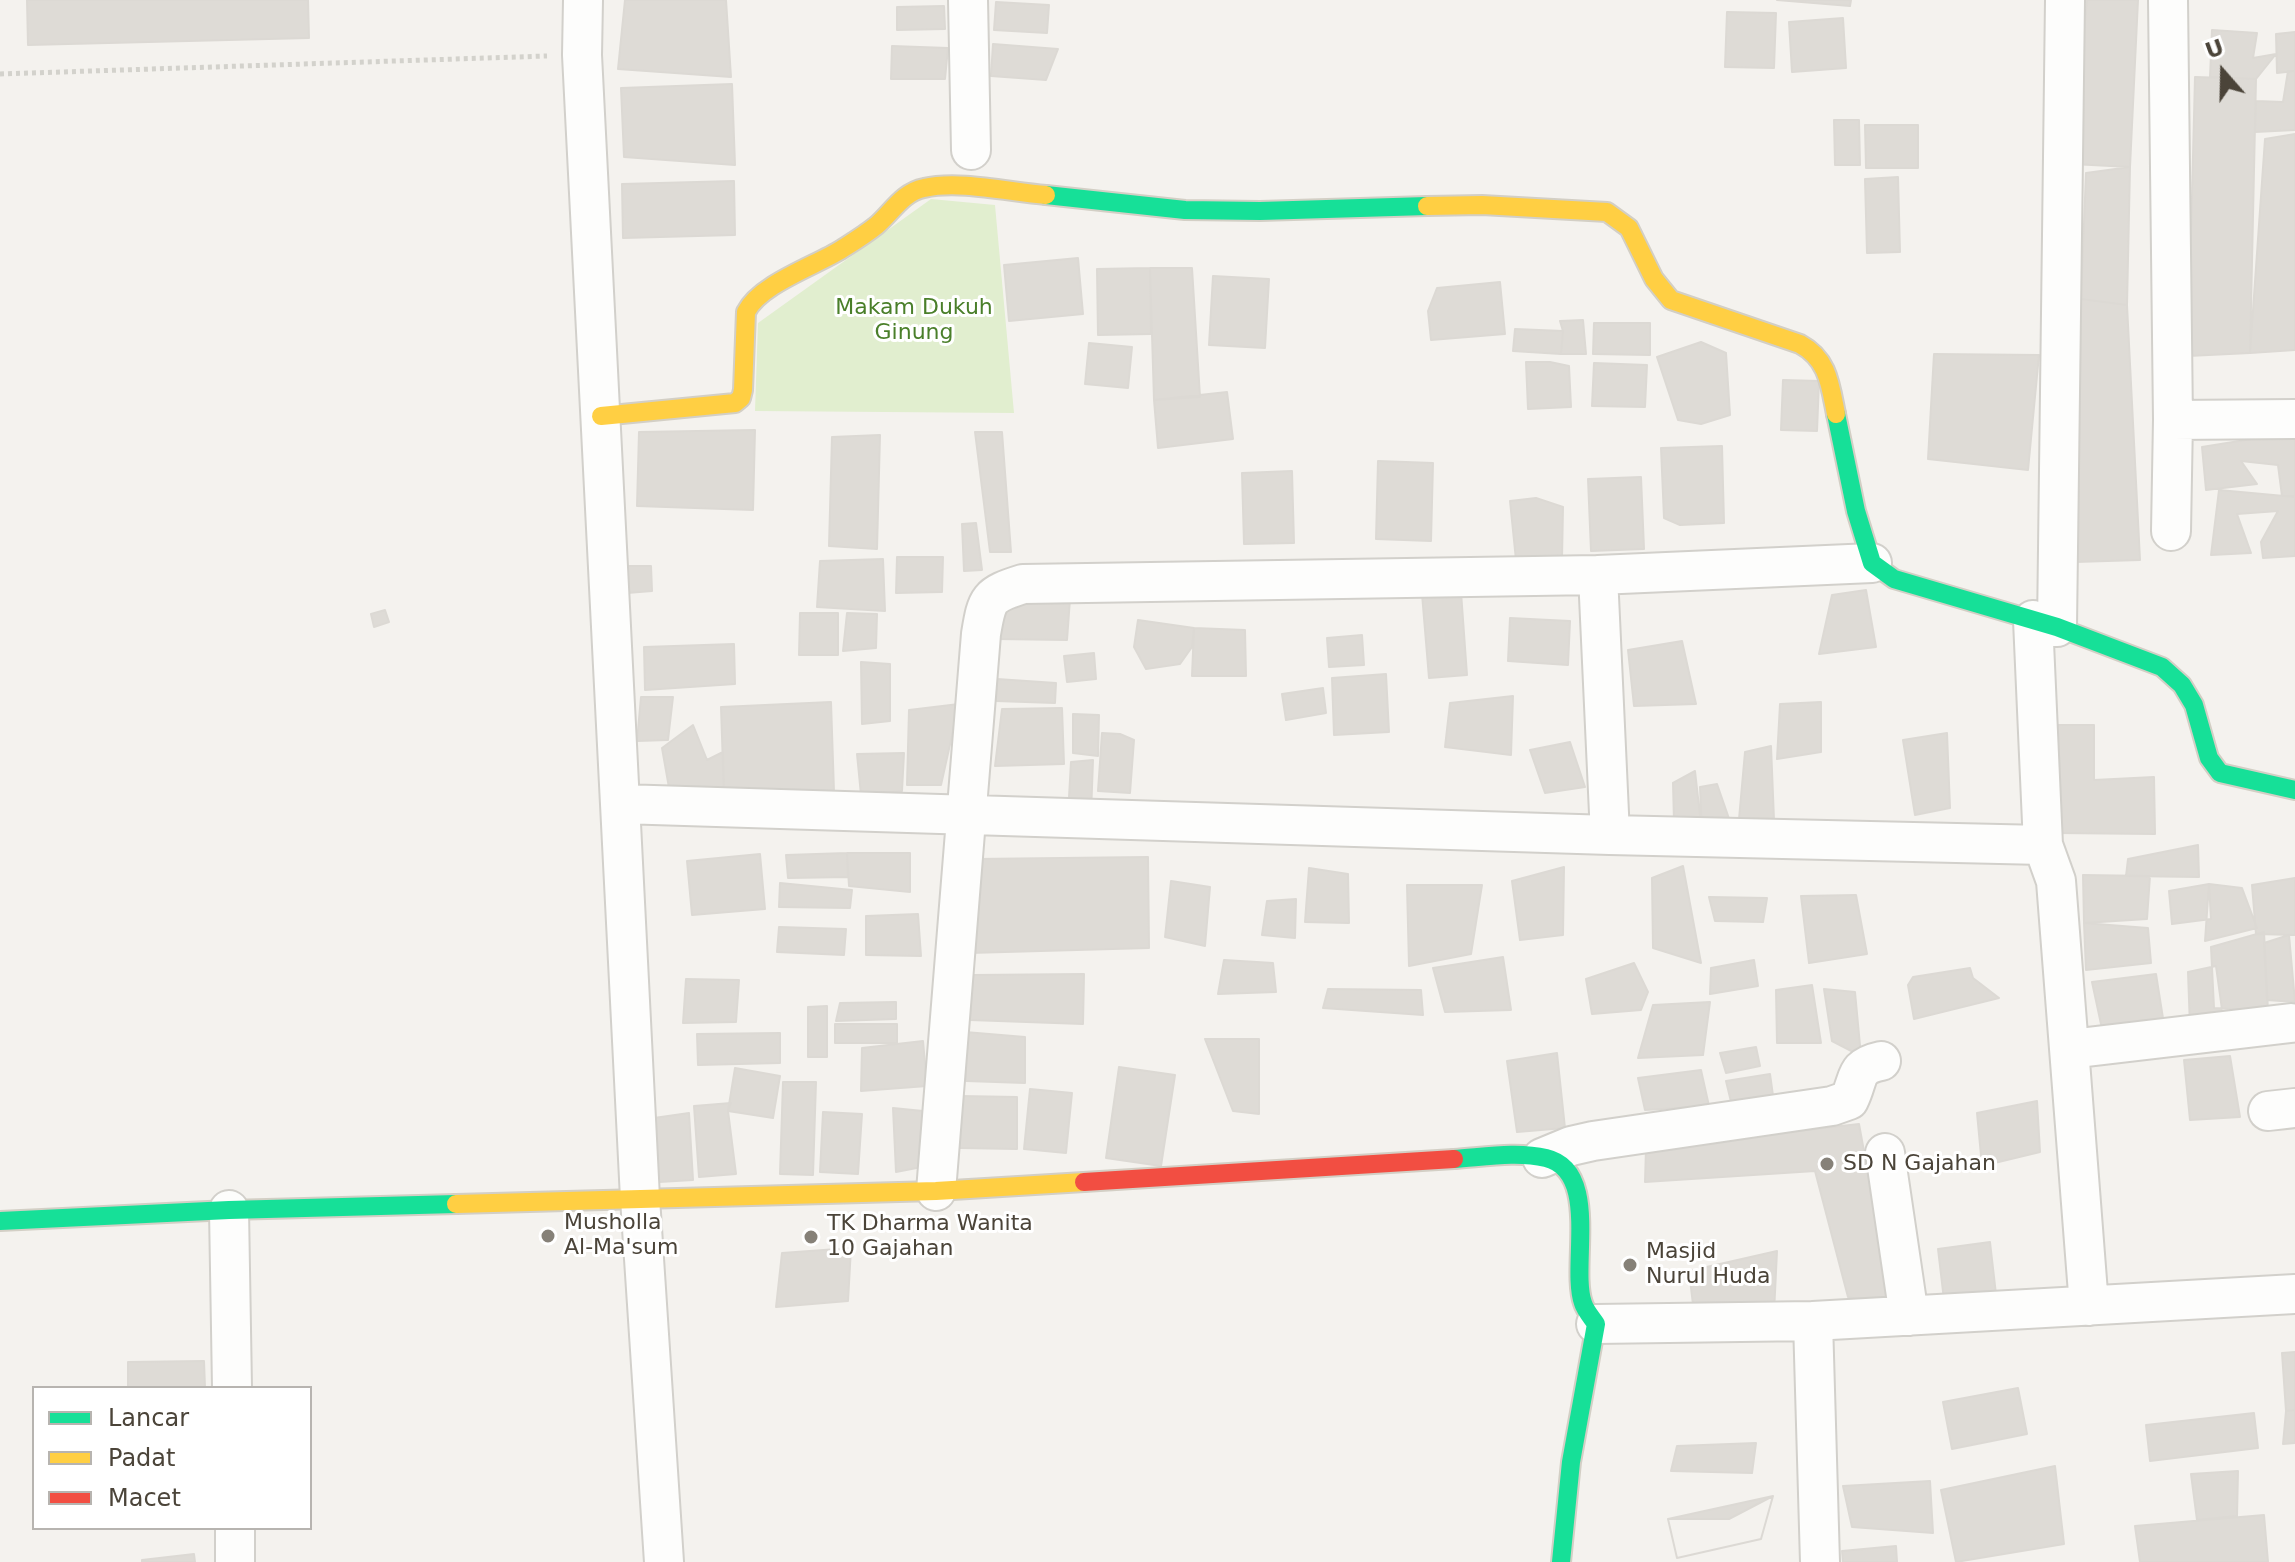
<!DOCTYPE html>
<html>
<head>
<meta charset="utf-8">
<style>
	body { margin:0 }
	#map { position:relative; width:2295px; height:1562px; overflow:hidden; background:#f4f2ee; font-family:"DejaVu Sans",sans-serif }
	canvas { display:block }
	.legend { position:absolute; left:32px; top:1386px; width:280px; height:144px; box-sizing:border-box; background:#fff; border:2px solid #b7b4b0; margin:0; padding:10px 14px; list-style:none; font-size:24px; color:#4b4439 }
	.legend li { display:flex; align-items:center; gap:16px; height:40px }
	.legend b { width:40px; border:2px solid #b7b4b0 }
	.north { position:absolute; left:2183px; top:32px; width:80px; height:80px; -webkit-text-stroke:6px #fff; paint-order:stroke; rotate:340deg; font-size:22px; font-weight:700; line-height:32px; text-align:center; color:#4b4439 }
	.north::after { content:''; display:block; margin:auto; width:28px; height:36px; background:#4b4439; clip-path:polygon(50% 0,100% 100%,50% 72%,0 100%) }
</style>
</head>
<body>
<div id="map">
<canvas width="2295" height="1562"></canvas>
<ul class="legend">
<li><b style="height:10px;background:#16e098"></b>Lancar</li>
<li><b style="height:10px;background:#ffcf43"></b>Padat</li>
<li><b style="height:10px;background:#f24e42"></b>Macet</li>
</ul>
<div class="north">U</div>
</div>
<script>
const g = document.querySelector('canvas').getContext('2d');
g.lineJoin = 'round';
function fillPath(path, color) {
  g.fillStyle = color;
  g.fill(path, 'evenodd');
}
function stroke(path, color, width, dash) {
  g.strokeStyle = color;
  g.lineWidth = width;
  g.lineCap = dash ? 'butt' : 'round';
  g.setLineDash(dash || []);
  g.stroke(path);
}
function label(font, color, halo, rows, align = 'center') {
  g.font = font + ' "DejaVu Sans",sans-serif';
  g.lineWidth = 6;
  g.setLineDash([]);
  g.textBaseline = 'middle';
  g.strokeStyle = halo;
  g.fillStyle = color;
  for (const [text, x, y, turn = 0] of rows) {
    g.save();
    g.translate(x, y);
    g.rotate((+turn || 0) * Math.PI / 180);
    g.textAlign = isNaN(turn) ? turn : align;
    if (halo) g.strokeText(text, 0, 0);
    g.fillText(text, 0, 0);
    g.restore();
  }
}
const green = new Path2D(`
	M931 199 995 205 1014 413 755 411 758 323Z`);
const building = new Path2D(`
	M27 0H308L309 38 28 45Z
	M625 0H726L731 77 618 69Z
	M1777 0H1851L1850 6Z
	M2087 0H2138L2130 167 2072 164Z
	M996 2 1049 5 1047 33 994 30Z
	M944 6 945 29 897 30V7Z
	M1727 12 1776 13 1774 68 1725 67Z
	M1843 18 1846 68 1792 72 1789 22Z
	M2212 30 2257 33 2253 58 2276 54 2256 79 2210 77Z
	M2295 32V71L2277 73 2276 34Z
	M993 44 1058 49 1046 80 991 76Z
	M892 46 948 48 945 79H891Z
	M2288 71H2295V130L2255 132 2256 101 2283 102Z
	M2195 77 2256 79 2250 353 2188 356Z
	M732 84 735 165 624 157 621 88Z
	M1834 120H1859L1860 165H1835Z
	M1865 125H1918V168H1866Z
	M2295 134V350L2250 353 2265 139Z
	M2130 167 2127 305 2081 299 2086 173Z
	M1898 177 1900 252 1867 253 1865 179Z
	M734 181 735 235 623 238 622 184Z
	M1078 258 1083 314 1009 321 1004 265Z
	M1150 268H1192L1200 397 1154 400Z
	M1150 268 1151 334 1098 335 1097 269Z
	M1213 276 1269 279 1265 348 1209 345Z
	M1500 282 1505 334 1431 340 1428 311 1437 288Z
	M2081 299 2127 305 2140 560 2075 562Z
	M1583 320 1586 354H1561L1563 331 1560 321Z
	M1594 323H1650V355L1593 354Z
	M1515 329 1563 331 1561 354 1513 351Z
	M1701 342 1726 353 1730 415 1701 424 1678 420 1657 357Z
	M1089 343 1132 347 1128 388 1085 384Z
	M1934 354 2039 355 2028 470 1928 459Z
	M1526 362H1550L1569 366 1571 407 1528 409Z
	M1594 363 1647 365 1645 407 1592 406Z
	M1783 380 1819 381 1817 431 1781 430Z
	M1227 392 1233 439 1158 448 1154 400Z
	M755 430 753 510 637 506 639 432Z
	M975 432H1002L1011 552H990Z
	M2295 432V496H2282L2278 465 2241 461 2257 484 2206 490 2202 447Z
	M880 435 877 549 829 546 832 437Z
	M1722 446 1724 523 1680 525 1664 518 1661 448Z
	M1378 461 1433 463 1431 541 1376 539Z
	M1292 471 1294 543 1244 544 1242 473Z
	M1641 477 1644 549 1591 551 1588 479Z
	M2219 490 2295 497V556L2263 558 2261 542 2278 511 2237 514 2251 553 2211 555Z
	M1536 498 1563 507 1562 559 1516 560 1510 501Z
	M976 523 982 570 964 571 962 524Z
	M897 557H943L942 592 896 593Z
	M883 559 885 611 817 607 820 561Z
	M628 566H651L652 591 627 593Z
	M1866 590 1876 647 1819 654 1832 595Z
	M1461 592 1467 675 1429 678 1422 594Z
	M1070 599 1067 640 997 639 1002 604Z
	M385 610 389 622 374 627 371 614Z
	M800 613H838V655H799Z
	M847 613 877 614 876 648 843 651Z
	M1510 618 1570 621 1568 665 1508 661Z
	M1138 620 1194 628 1192 647 1180 664 1146 669 1134 647Z
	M1194 628 1245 630 1246 676H1192Z
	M1362 635 1364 665 1329 667 1327 638Z
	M1682 641 1696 704 1634 706 1628 650Z
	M734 644 735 684 645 690 644 647Z
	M1094 653 1096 679 1067 682 1064 656Z
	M861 662 890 664V721L862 724Z
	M1386 674 1389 732 1334 735 1332 678Z
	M997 679 1056 683 1055 703 996 701Z
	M1323 688 1326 713 1286 720 1282 694Z
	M1513 696 1511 755 1445 747 1450 703Z
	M641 697H673L668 740 637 741Z
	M831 702 834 792 724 796 721 707Z
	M1821 702V752L1777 759 1780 704Z
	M959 704 941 785H907L909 710Z
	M1062 708 1064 764 995 766 1002 709Z
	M1073 714 1099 715 1098 756 1073 753Z
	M693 725 707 760 723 752 724 796 671 799 662 748Z
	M2048 725H2094V780L2154 777 2155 834 2056 833Z
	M1102 733 1120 734 1134 740 1130 793 1098 791Z
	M1947 733 1950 808 1915 815 1903 740Z
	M1570 742 1585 787 1545 793 1530 750Z
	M1771 746 1774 820 1739 819 1745 752Z
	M904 753 902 791 861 795 857 754Z
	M1093 760 1091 815H1068L1071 762Z
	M1695 771 1701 824 1674 822 1673 783Z
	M1717 784 1734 833 1702 831 1700 787Z
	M2198 845 2199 877 2126 876 2128 859Z
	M847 853 848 877 788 878 786 855Z
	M847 853H910V892L849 886Z
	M760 854 765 909 692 915 687 861Z
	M1148 857 1149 948 969 953 975 859Z
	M1683 866 1701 963 1653 948 1652 878Z
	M1564 867 1563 935 1520 940 1512 881Z
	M1309 868 1348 874 1349 923 1305 922Z
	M2083 875 2150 876 2147 919 2084 923Z
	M2295 878V935L2256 934 2252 885Z
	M1171 881 1210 887 1205 946 1165 937Z
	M780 883 852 890 850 908 779 907Z
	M2209 884 2211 919 2172 924 2169 891Z
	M2209 884 2242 888 2257 928 2205 941Z
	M1407 885H1482L1471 954 1409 966Z
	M1856 895 1867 954 1809 963 1801 896Z
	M1709 897 1767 898 1763 922 1715 921Z
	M1296 899 1295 938 1262 935 1267 901Z
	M918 914 921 956 866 955V916Z
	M2084 923 2148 928 2151 963 2086 970Z
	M779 927 846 929 844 955 777 952Z
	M2264 932 2268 1011 2214 1008 2211 947Z
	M2289 935 2295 1002 2267 1000 2264 943Z
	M1503 957 1511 1010 1445 1012 1433 968Z
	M1224 960 1273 963 1276 992 1218 994Z
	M1754 960 1758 986 1710 994 1711 968Z
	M1634 963 1648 992 1641 1010 1592 1014 1586 979Z
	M2216 966 2225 1031 2190 1027 2188 972Z
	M1970 968 1973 978 1999 998 1914 1019 1908 985 1913 977Z
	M1084 974 1083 1024 970 1020 973 975Z
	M2156 974 2165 1031 2104 1038 2092 982Z
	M686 979 739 980 736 1022 683 1023Z
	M1812 985 1821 1043H1777L1776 990Z
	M1328 989 1421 990 1423 1015 1323 1008Z
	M1824 989 1855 992 1861 1056 1832 1041Z
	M896 1002V1019L836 1021 840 1003Z
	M1710 1002 1703 1055 1638 1058 1653 1005Z
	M827 1006V1057H808V1007Z
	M835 1024H897V1043H835Z
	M965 1032 1025 1037V1083L966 1081Z
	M780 1033V1063L698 1065 697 1034Z
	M1205 1039H1259V1114L1233 1111Z
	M923 1041 927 1086 861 1091 862 1048Z
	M1756 1047 1760 1066 1726 1073 1720 1053Z
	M1557 1053 1565 1128 1517 1132 1507 1061Z
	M2230 1056 2240 1117 2190 1120 2184 1060Z
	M1119 1067 1175 1075 1161 1166 1106 1158Z
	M735 1068 780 1076 773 1118 728 1111Z
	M1701 1070 1709 1106 1645 1110 1638 1078Z
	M1770 1074 1774 1103 1733 1110 1726 1081Z
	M783 1082H816L813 1175 780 1174Z
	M1030 1089 1072 1093 1066 1153 1024 1149Z
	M960 1096 1017 1097V1149L960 1148Z
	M2037 1101 2040 1152 1982 1166 1977 1113Z
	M731 1103 728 1111 736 1174 699 1177 694 1106Z
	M893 1108 923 1111 927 1166 896 1172Z
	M823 1112 862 1114 858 1174 820 1172Z
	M689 1113 693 1180 659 1182 654 1118Z
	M1859 1124 1892 1305 1848 1297 1815 1171 1645 1182 1646 1148Z
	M1990 1242 1997 1303 1944 1300 1938 1249Z
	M851 1248 848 1301 776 1307 782 1253Z
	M1777 1251 1774 1313H1694L1689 1271Z
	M2295 1352V1410L2286 1411 2282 1353Z
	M204 1361 205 1388H128V1362Z
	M2018 1388 2027 1434 1952 1449 1943 1402Z
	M2295 1410V1443L2283 1444 2286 1411Z
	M2254 1413 2258 1448 2150 1461 2146 1425Z
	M1756 1443 1752 1473 1671 1471 1677 1446Z
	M2055 1466 2064 1544 1956 1562 1941 1490Z
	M2238 1471 2237 1516 2197 1520 2191 1474Z
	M1930 1481 1933 1533 1852 1527 1843 1486Z
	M1773 1496 1761 1539 1677 1558 1668 1519Z
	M1773 1496 1761 1539 1677 1558 1668 1519H1729Z
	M2264 1515 2268 1562H2140L2135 1526Z
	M1896 1546 1897 1562H1843L1842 1551Z
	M194 1554 195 1562H142V1560Z`);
const path = new Path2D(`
	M0 74 547 56`);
const street = new Path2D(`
	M583 0 582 55 640 1198 664 1562
	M968 0 971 150
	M2168 0 2173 420 2171 531
	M2173 420 2295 419
	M1598 575 1610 835
	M2033 620 2043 845
	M2057 627 2065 0
	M621 804 1610 835 2043 845 2056 881 2089 1306
	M2070 1049 2291 1023
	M2268 1111 2295 1108
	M1885 1153 1909 1316
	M1542 1158 1571 1146 1593 1141 1832 1106 1849 1100C1860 1078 1853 1067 1881 1061
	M936 1191 981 634C987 598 988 595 1023 584L1598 575 1872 563
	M229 1210 232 1388
	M1813 1321 2295 1294
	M1596 1324 1813 1321 1820 1562
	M235 1528V1562`);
const fast = new Path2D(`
	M1046 195 1185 210 1260 211 1427 206
	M1836 414 1856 511 1872 563 1894 579 2057 627 2162 667 2182 685 2194 705 2209 758 2220 773 2295 790
	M1454 1159C1484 1157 1517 1151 1546 1158 1601 1171 1570 1267 1583 1303 1585 1310 1592 1318 1596 1324L1571 1462 1561 1562
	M0 1221 229 1210 456 1204`);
const slow = new Path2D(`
	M1427 206 1482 205 1607 212 1629 228 1654 279 1671 300 1800 344C1828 359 1830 384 1836 414
	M601 416 735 403 741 398 743 390 746 312C760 284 815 266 842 249 853 242 866 234 877 225 892 212 903 192 924 188 959 180 1009 192 1046 195
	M456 1204 936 1191 1084 1182`);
const jam = new Path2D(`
	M1084 1182 1454 1159`);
const markers = [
	[1827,1164,8,"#868178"],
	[548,1236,8,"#868178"],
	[811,1237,8,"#868178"],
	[1630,1265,8,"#868178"]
];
const parkNames = [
	["Makam Dukuh",914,308],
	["Ginung",914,333]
];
const poiNames = [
	["SD N Gajahan",1843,1164],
	["Musholla",564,1223],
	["Al-Ma'sum",564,1248],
	["TK Dharma Wanita",827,1224],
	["10 Gajahan",827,1249],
	["Masjid",1646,1252],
	["Nurul Huda",1646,1277]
];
fillPath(green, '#e1eecf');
fillPath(building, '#dedbd6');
stroke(building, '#dcd9d4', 2);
stroke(street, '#d2d0cb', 42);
stroke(fast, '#d3cfc5', 22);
stroke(slow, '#d3cfc5', 22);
stroke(jam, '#d3cfc5', 22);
stroke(path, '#d3d2cc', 5, [4, 4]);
stroke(street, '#fdfdfc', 38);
stroke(fast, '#16e098', 18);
stroke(slow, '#ffcf43', 18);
stroke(jam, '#f24e42', 18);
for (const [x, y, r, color] of markers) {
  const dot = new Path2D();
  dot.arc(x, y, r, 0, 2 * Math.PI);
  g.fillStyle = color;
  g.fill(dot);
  stroke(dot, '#fff', 3);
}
label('22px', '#4a7f2a', '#fff', parkNames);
label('22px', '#4b4439', '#fff', poiNames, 'left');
</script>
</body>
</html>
